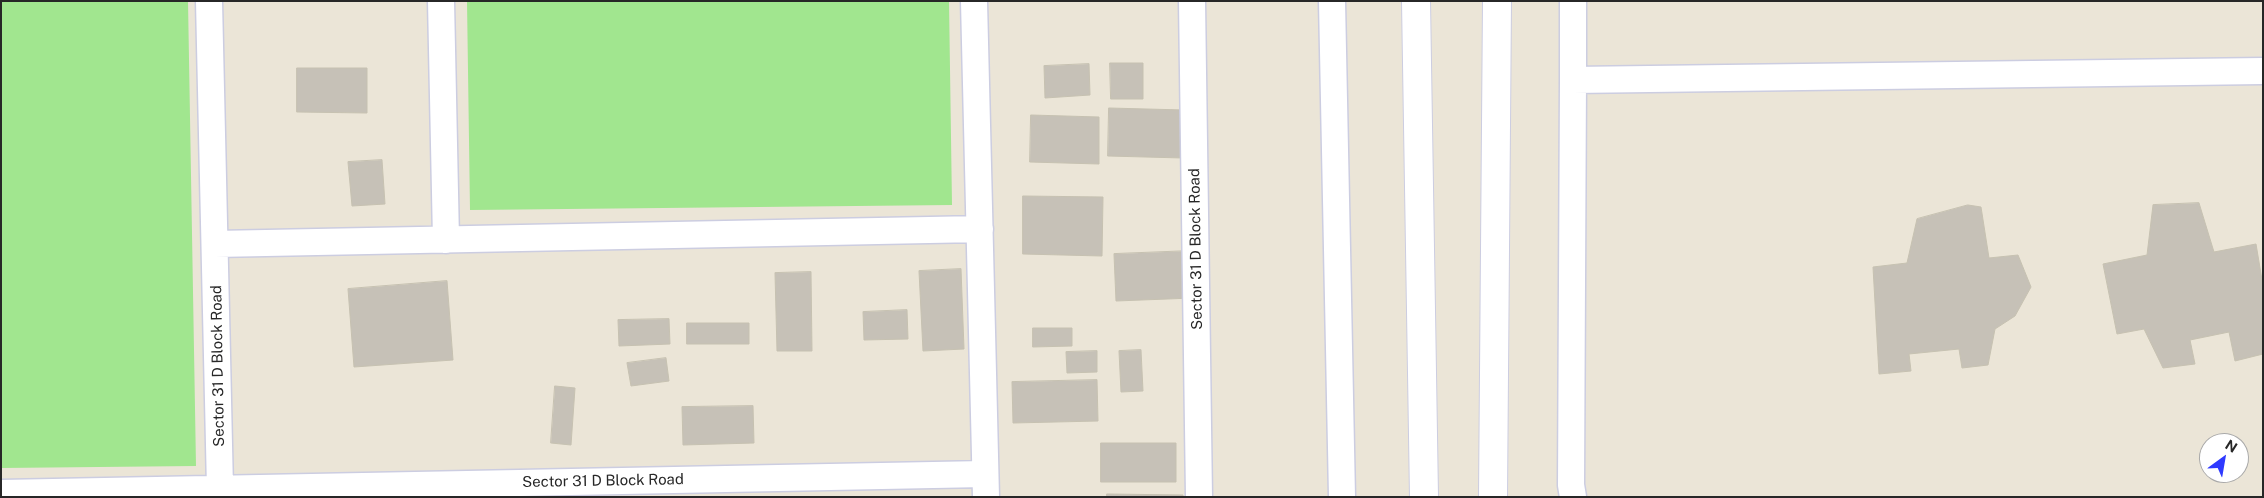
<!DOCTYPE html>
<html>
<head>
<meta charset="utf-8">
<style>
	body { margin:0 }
	#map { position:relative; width:2264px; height:498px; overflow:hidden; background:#ebe5d7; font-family:"Public Sans",sans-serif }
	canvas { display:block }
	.frame { position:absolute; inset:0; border:2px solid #272727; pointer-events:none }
	.north { position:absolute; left:2199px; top:433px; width:50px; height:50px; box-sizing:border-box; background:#fff; border:1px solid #a9a9a9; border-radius:50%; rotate:32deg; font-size:14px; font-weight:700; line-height:20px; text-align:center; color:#272727 }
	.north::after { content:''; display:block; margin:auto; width:18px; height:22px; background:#2f3aff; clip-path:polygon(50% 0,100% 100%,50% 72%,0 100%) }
</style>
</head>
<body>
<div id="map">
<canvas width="2264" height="498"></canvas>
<div class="frame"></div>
<div class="north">N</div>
</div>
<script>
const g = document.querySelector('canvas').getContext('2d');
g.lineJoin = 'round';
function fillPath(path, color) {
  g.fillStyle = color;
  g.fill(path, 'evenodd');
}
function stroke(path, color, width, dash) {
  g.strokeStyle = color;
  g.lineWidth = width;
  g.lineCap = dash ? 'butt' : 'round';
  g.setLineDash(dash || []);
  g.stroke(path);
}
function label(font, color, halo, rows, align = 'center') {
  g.font = font + ' "Public Sans",sans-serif';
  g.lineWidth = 4;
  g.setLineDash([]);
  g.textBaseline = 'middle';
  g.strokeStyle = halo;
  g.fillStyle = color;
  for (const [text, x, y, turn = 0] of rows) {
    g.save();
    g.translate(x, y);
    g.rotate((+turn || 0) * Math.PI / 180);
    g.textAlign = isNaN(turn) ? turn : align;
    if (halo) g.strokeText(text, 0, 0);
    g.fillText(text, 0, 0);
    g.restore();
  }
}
const green = new Path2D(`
	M1 1H188L196 466 1 468Z
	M467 1H949L952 205 470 210Z`);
const building = new Path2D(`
	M1110 63H1143V99H1111Z
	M1089 64 1090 95 1045 98 1044 66Z
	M297 68H367V113L297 112Z
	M1109 108 1184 110 1183 158 1108 156Z
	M1031 115 1099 117V164L1030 162Z
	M382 160 385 204 352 206 348 162Z
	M1023 196 1103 197 1102 256 1023 254Z
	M2199 203 2214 252 2256 244 2263 286V354L2235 361 2229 332 2190 340 2195 364 2163 368 2144 329 2117 334 2103 264 2147 255 2153 205Z
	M1968 205 1981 207 1989 258 2018 255 2031 287 2015 316 1995 329 1988 365 1962 368 1959 349 1909 354 1911 371 1879 374 1873 267 1907 263 1917 219Z
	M1190 251 1193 298 1116 301 1114 254Z
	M961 269 964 349 923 351 919 271Z
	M811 272 812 351H777L775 273Z
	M447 281 453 360 354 367 348 289Z
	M907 310 908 339 864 340 863 312Z
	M669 319 670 344 619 346 618 320Z
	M687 323H749V344H687Z
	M1033 328H1072V346L1033 347Z
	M1141 350 1143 391 1121 392 1119 351Z
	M1097 351V372L1067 373 1066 352Z
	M666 358 669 381 631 386 627 363Z
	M1097 380 1098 421 1013 423 1012 382Z
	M555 386 575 388 571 445 551 443Z
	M753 406 754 443 683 445 682 407Z
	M1101 443H1176V482H1101Z
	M1107 494 1183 495V497H1107Z`);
const minor = new Path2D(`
	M209 1 220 489
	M441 1 446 240
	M974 1 986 497
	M1192 1 1199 497
	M1332 1 1342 497
	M1573 1V80L2263 71
	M215 244 980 229
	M1 493 985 474
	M1573 497 1571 485 1573 80`);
const tertiary = new Path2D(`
	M1416 1 1424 497
	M1493 497 1497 1`);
const streetNames = [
	["Sector 31 D Block Road",1196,249,-91],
	["Sector 31 D Block Road",218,366,-91],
	["Sector 31 D Block Road",603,481,-1]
];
fillPath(green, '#a1e68f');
fillPath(building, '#c6c1b7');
stroke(building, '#c6c1b1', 1);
stroke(minor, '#cccde1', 29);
stroke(tertiary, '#cccde1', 30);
stroke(minor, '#fff', 26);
stroke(tertiary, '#fff', 28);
label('15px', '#272727', '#fff', streetNames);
</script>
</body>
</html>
